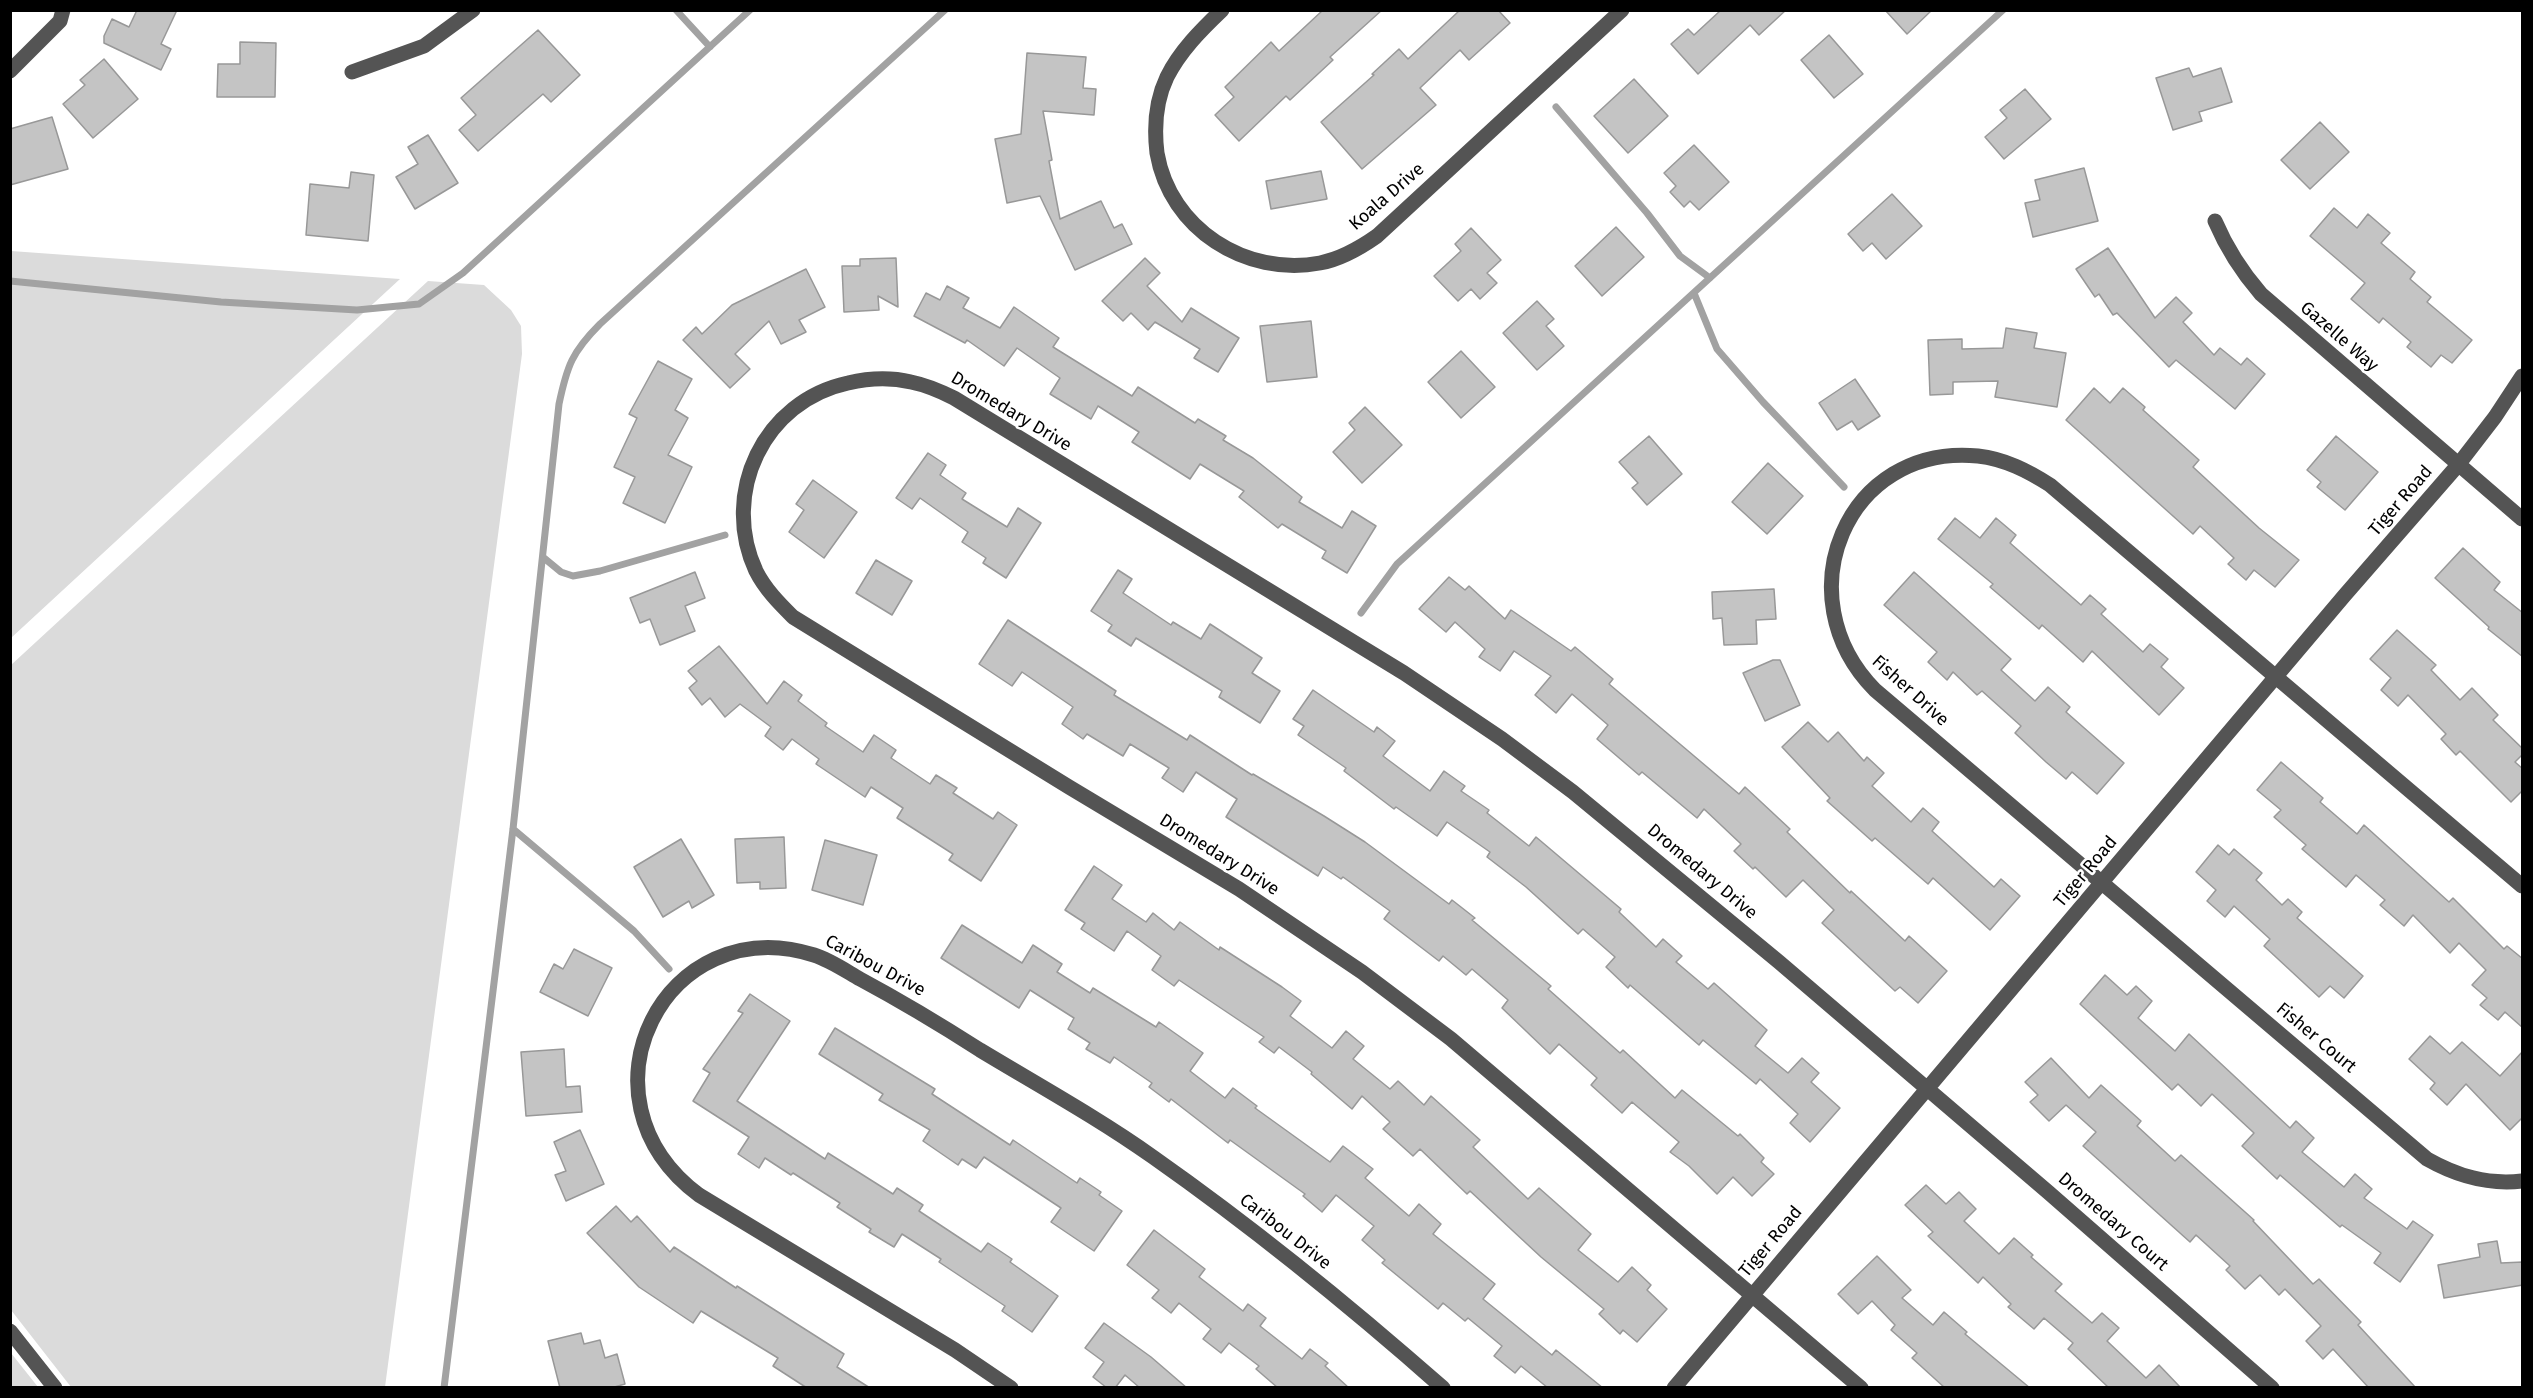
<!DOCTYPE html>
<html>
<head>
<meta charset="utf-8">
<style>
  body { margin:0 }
  #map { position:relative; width:2533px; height:1398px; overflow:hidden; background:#fff; font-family:"Fira Sans",sans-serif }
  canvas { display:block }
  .frame { position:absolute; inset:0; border:12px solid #000; pointer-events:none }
</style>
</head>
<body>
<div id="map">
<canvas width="2533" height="1398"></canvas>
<div class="frame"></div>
</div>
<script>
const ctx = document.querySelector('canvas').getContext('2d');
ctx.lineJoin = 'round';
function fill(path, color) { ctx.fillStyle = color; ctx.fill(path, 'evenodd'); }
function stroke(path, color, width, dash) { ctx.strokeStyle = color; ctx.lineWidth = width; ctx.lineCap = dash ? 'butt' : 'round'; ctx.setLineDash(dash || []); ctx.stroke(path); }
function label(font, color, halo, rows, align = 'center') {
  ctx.font = font + ' "Fira Sans",sans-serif'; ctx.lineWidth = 5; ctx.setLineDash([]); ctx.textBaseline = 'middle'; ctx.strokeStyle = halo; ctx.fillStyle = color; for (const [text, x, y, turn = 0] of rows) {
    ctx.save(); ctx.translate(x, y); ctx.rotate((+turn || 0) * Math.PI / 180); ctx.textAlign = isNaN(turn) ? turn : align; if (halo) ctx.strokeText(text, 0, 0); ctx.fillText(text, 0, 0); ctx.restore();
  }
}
fill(new Path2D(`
  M11 251 400 279 11 638Z
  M428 281 484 285 511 310 521 326 522 354 385 1387H71L11 1310V665Z
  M10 1353H11L38 1387H11Z`), '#dbdbdb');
stroke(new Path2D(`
  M676 10 710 47
  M1556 107 1647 213 1680 256 1710 278
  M10 281 221 302 357 310 419 304 463 273 750 10
  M1694 293 1717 349 1763 402 1844 487
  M544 558 561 572 573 576 600 571 725 535
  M1361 613 1397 564 2003 10
  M513 829 634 931 669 969
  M444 1388 513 829 559 404C567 366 572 352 600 324L945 10`), '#a2a2a2', 7);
const building = new Path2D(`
  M137 10H177L161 44 171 49 161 70 104 43V36L112 19 129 27Z
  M1323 10H1382L1330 57 1333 60 1290 100 1286 96 1239 141 1215 115 1234 97 1225 87 1271 42 1279 51Z
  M1460 10H1498L1510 23 1469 60 1460 50 1420 88 1436 105 1362 169 1321 122 1374 75 1372 74 1399 49 1408 59Z
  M1721 10H1786L1759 35 1750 25 1698 74 1671 44 1688 29 1694 35Z
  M1885 10H1932L1907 34Z
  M538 30 580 75 551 102 543 94 478 151 459 130 476 115 461 98Z
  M1829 35 1863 74 1834 98 1801 60Z
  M240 42 276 43 275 97H217L218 64H240Z
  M1027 53 1086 57 1083 88 1096 89 1094 115 1043 111 1052 160 1049 161 1060 219 1101 201 1114 228 1122 224 1132 244 1075 270 1040 196 1007 203 995 139 1021 134Z
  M104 59 138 99 93 138 63 104 85 85 80 80Z
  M2189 68 2193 77 2221 68 2232 102 2199 112 2202 121 2173 130 2156 78Z
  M1634 79 1668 116 1628 153 1594 116Z
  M2025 89 2051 119 2004 159 1985 137 2007 118 2000 110Z
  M52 117 68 169 10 185V129Z
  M2320 122 2349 152 2310 189 2281 160Z
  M428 135 458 183 415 209 396 177 418 164 408 147Z
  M1694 145 1729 182 1699 210 1690 201 1684 207 1670 192 1676 186 1664 173Z
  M2084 168 2098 221 2033 237 2025 203 2040 200 2035 180Z
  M1321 171 1327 199 1271 209 1266 181Z
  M351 172 374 175 368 241 306 235 310 184 349 188Z
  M1892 194 1922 226 1886 259 1872 243 1863 251 1848 234Z
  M2334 208 2357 228 2368 214 2390 233 2381 243 2415 272 2410 279 2431 297 2427 302 2472 340 2452 363 2441 355 2431 367 2407 347 2411 342 2383 318 2379 323 2351 299 2365 283 2310 236Z
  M1616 227 1644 257 1602 296 1575 266Z
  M1471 228 1501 260 1487 273 1497 283 1480 299 1471 289 1458 301 1434 276 1461 251 1455 244Z
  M2108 248 2155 318 2176 297 2192 313 2183 322 2214 355 2220 348 2241 365 2247 358 2265 374 2235 409 2176 360 2169 367 2117 313 2113 315 2099 294 2095 297 2076 269Z
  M896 258 898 307 878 296 879 310 844 312 842 266H860V259Z
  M1145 258 1160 273 1147 286 1182 322 1191 308 1239 338 1218 372 1194 358 1200 349 1155 322 1148 330 1131 313 1123 321 1102 301Z
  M806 269 825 307 799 320 806 332 781 344 769 321 735 354 750 369 730 388 683 340 696 327 702 334 732 305Z
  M947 286 969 298 963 308 1000 328 1014 307 1059 338 1053 347 1132 396 1138 387 1195 423 1198 419 1226 436 1223 440 1253 458 1302 497 1299 502 1342 528 1352 511 1376 526 1347 573 1322 558 1326 551 1282 524 1278 528 1239 497 1244 491 1200 464 1190 479 1132 442 1139 432 1098 406 1091 419 1050 394 1060 378 1017 348 1004 366 967 340 965 343 914 316 926 293 940 300Z
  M1537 301 1554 319 1546 326 1564 346 1537 370 1503 333Z
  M1311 321 1317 377 1267 382 1260 326Z
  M2006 328 2037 333 2034 348 2066 353 2057 407 1995 397 1998 381 1953 382V394L1930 395 1928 340 1962 339V349L2003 348Z
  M1461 351 1495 387 1461 418 1428 382Z
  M658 361 692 379 675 410 688 418 668 455 692 467 665 523 623 503 635 477 614 467 637 418 629 414Z
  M1855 379 1880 416 1858 430 1852 421 1837 430 1819 403Z
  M2094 388 2110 403 2123 388 2145 407 2143 410 2199 460 2193 467 2259 528 2299 560 2275 587 2254 570 2246 580 2228 564 2234 558 2200 526 2193 534 2066 420Z
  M1365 407 1402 445 1362 483 1333 452 1355 430 1349 423Z
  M1649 436 1682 474 1647 505 1632 488 1638 483 1619 462Z
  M2336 436 2378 472 2345 510 2317 487 2321 482 2307 470Z
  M928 453 946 465 940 475 966 493 962 499 1007 527 1018 508 1041 523 1006 578 983 563 986 558 962 542 968 532 920 498 912 509 896 498Z
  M1768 463 1803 496 1767 534 1732 502Z
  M813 480 857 512 824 558 789 532 804 510 796 504Z
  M1955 518 1980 538 1996 518 2016 535 2010 543 2081 605 2090 595 2106 609 2101 614 2143 652 2150 644 2168 659 2161 667 2184 688 2159 715 2092 651 2083 662 2042 625 2039 629 1990 587 1993 584 1938 539Z
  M2463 548 2500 582 2494 590 2523 613V657L2488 629 2489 627 2435 578Z
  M876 560 912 581 892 615 856 593Z
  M1118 570 1132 579 1123 593 1171 625 1173 622 1201 639 1210 624 1262 658 1252 673 1280 691 1260 723 1219 697 1222 691 1136 638 1131 646 1108 631 1112 625 1091 611Z
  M695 572 705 598 685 606 695 631 660 645 650 619 640 623 630 598Z
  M1914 572 2011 659 2001 670 2035 701 2048 687 2070 707 2066 712 2124 763 2097 794 2072 772 2066 779 2046 762 2015 733 2021 726 1982 691 1977 695 1953 672 1947 680 1928 662 1937 652 1884 605Z
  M1449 577 1465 590 1469 586 1505 619 1511 610 1571 651 1575 647 1613 679 1609 684 1739 794 1745 787 1790 829 1787 832 1850 893 1851 891 1905 941 1909 936 1947 971 1918 1003 1900 987 1895 991 1822 923 1834 910 1803 880 1786 897 1755 867 1753 869 1734 851 1741 844 1704 809 1697 818 1642 772 1639 775 1597 739 1608 725 1572 694 1556 713 1535 695 1551 676 1514 651 1500 671 1479 657 1485 649 1455 622 1446 632 1419 609Z
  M1774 589 1776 619 1756 620 1757 644 1724 645 1722 618 1713 619 1712 592Z
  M1008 620 1116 691 1114 695 1187 740 1190 735 1252 775 1253 774 1324 816 1365 842 1449 904 1452 900 1475 918 1472 920 1551 986 1548 989 1620 1053 1623 1050 1675 1098 1682 1090 1738 1136 1740 1134 1764 1158 1761 1162 1774 1174 1752 1196 1733 1177 1717 1194 1689 1166 1670 1152 1679 1142 1632 1102 1622 1113 1591 1085 1597 1078 1559 1044 1550 1054 1502 1008 1508 1000 1472 969 1466 975 1443 956 1439 961 1384 919 1390 911 1343 877 1341 879 1323 867 1318 876 1226 817 1237 799 1196 772 1183 792 1162 778 1169 768 1130 744 1123 756 1087 734 1083 739 1062 724 1073 707 1022 672 1012 686 979 664Z
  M2397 630 2436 665 2431 670 2460 700 2472 688 2498 715 2493 720 2523 749V754L2515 762 2523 769V790L2511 802 2460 751 2456 755 2441 739 2446 734 2408 695 2398 706 2381 690 2391 678 2370 659Z
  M719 646 767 704 784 681 802 695 798 701 827 723 825 726 863 752 874 735 896 750 891 758 930 784 936 775 957 788 953 793 993 819 998 812 1017 825 981 881 949 860 953 854 897 818 903 808 871 787 865 797 816 764 819 759 792 739 783 750 765 736 771 727 740 704 725 717 710 698 702 705 689 688 697 681 688 671Z
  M1773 660H1780L1800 705 1765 721 1743 673Z
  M1313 690 1374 732 1377 727 1395 741 1383 756 1430 791 1444 771 1465 786 1461 791 1489 810 1487 813 1529 846 1536 837 1621 909 1619 912 1656 947 1663 939 1682 956 1676 962 1708 989 1714 983 1767 1030 1755 1046 1788 1073 1802 1058 1819 1073 1811 1082 1840 1108 1810 1142 1790 1123 1798 1114 1760 1079 1756 1084 1703 1040 1699 1045 1630 985 1628 988 1606 967 1615 957 1583 929 1578 934 1526 887 1487 857 1490 852 1447 822 1437 836 1396 807 1394 809 1344 771 1346 768 1298 735 1304 726 1293 719Z
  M1808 722 1828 742 1838 732 1864 761 1867 757 1884 773 1872 786 1911 822 1923 808 1939 822 1932 831 1994 887 2001 879 2020 896 1990 930 1933 878 1928 884 1875 838 1872 841 1827 801 1830 798 1782 747Z
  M2281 762 2323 798 2320 802 2357 834 2364 825 2449 902 2453 898 2504 949 2507 946 2523 959V1028L2505 1012 2498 1020 2480 1005 2487 998 2472 985 2486 970 2459 943 2450 953 2413 915 2404 926 2380 905 2385 900 2356 875 2346 887 2302 849 2306 845 2274 817 2281 810 2257 790Z
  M784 837 786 888 760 889V882L737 883 735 839Z
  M681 839 714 895 692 908 689 901 663 917 634 867Z
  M825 840 877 855 863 905 812 890Z
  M2218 845 2229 855 2234 849 2262 873 2256 880 2282 905 2288 899 2302 912 2297 918 2363 976 2344 998 2330 986 2319 997 2264 946 2270 939 2234 906 2225 917 2207 901 2216 890 2196 872Z
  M1094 866 1122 885 1112 899 1146 922 1153 913 1174 930 1180 922 1219 950 1220 947 1282 987 1301 1001 1290 1016 1332 1048 1346 1031 1364 1046 1353 1059 1390 1089 1398 1081 1424 1105 1431 1096 1480 1140 1473 1147 1528 1199 1539 1188 1591 1234 1578 1250 1618 1282 1632 1267 1651 1285 1647 1290 1667 1309 1637 1342 1623 1330 1620 1334 1599 1314 1604 1309 1541 1257 1470 1191 1467 1194 1420 1149 1413 1156 1383 1129 1390 1122 1362 1096 1352 1109 1311 1074 1312 1072 1279 1047 1274 1053 1259 1042 1264 1037 1179 980 1174 986 1152 970 1161 956 1127 931 1114 951 1081 929 1085 923 1065 910Z
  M962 925 1022 963 1033 945 1062 964 1057 972 1090 993 1093 988 1156 1027 1159 1022 1203 1053 1190 1071 1225 1098 1233 1088 1257 1106 1255 1108 1330 1162 1343 1146 1373 1169 1365 1178 1409 1216 1419 1204 1441 1224 1433 1234 1495 1284 1483 1299 1552 1355 1556 1350 1603 1388H1548L1521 1366 1515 1373 1494 1356 1502 1346 1468 1318 1465 1321 1443 1303 1438 1309 1382 1263 1385 1260 1362 1240 1374 1226 1336 1195 1322 1212 1303 1196 1305 1194 1230 1140 1228 1143 1171 1099 1169 1102 1149 1087 1152 1083 1114 1057 1110 1063 1086 1049 1090 1043 1068 1029 1074 1018 1030 990 1019 1008 941 958Z
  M574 949 612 968 588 1016 540 992 554 964 563 969Z
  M2105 975 2127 995 2136 986 2152 1001 2138 1018 2175 1051 2189 1034 2290 1128 2296 1121 2314 1138 2302 1152 2344 1187 2355 1174 2372 1189 2364 1198 2407 1229 2413 1221 2433 1235 2400 1282 2374 1263 2381 1253 2342 1225 2340 1227 2280 1175 2277 1179 2242 1146 2254 1133 2212 1094 2201 1106 2178 1084 2172 1090 2080 1004Z
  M750 994 790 1021 737 1101 825 1159 828 1153 893 1194 897 1188 923 1205 919 1211 981 1252 988 1243 1012 1259 1010 1262 1058 1296 1032 1332 1002 1311 1005 1306 939 1262 941 1259 902 1234 894 1247 869 1232 871 1229 837 1207 840 1203 793 1173 791 1175 765 1158 759 1168 738 1154 749 1137 693 1101 710 1073 703 1069 743 1013 738 1011Z
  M835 1028 935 1089 932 1094 1010 1145 1013 1140 1077 1183 1080 1178 1101 1192 1099 1195 1122 1211 1094 1251 1051 1222 1061 1208 984 1157 976 1168 962 1159 958 1165 923 1141 930 1130 879 1100 883 1094 819 1054Z
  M2430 1036 2450 1054 2462 1042 2500 1076 2523 1051V1117L2510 1130 2466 1084 2447 1105 2430 1089 2435 1083 2409 1059Z
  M564 1049 566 1087 580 1086 582 1112 526 1116 521 1052Z
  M2051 1058 2089 1098 2101 1085 2141 1121 2137 1126 2175 1161 2181 1155 2254 1220 2253 1221 2313 1284 2319 1279 2361 1322 2358 1325 2416 1388H2369L2333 1349 2323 1359 2306 1341 2321 1326 2285 1289 2279 1295 2260 1275 2245 1289 2226 1270 2230 1266 2196 1235 2190 1242 2083 1146 2096 1132 2066 1105 2049 1121 2030 1102 2038 1095 2025 1082Z
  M580 1130 604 1184 566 1201 555 1175 566 1171 554 1142Z
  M1926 1185 1946 1204 1959 1192 1976 1209 1964 1221 1999 1254 2014 1238 2033 1255 2031 1257 2062 1284 2055 1291 2092 1323 2102 1313 2119 1328 2107 1341 2146 1378 2159 1365 2181 1388H2109L2068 1349 2073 1343 2044 1318 2034 1329 2008 1307 2011 1304 1983 1277 1978 1283 1928 1236 1933 1232 1905 1205Z
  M616 1206 631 1222 637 1216 670 1252 674 1247 736 1288 737 1286 844 1354 837 1367 870 1388H807L773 1366 778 1358 701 1311 693 1323 639 1287 587 1233Z
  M1154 1230 1205 1269 1199 1277 1243 1311 1248 1304 1266 1318 1260 1326 1302 1359 1310 1349 1328 1363 1325 1366 1349 1388H1278L1256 1369 1259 1366 1229 1343 1221 1353 1203 1339 1211 1329 1179 1303 1171 1313 1152 1298 1159 1290 1127 1265Z
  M2497 1241 2501 1263 2523 1262V1285L2444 1298 2438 1265 2480 1257 2478 1244Z
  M1877 1256 1911 1290 1902 1298 1933 1325 1944 1312 1967 1332 1965 1334 2030 1388H1945L1912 1358 1917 1353 1891 1330 1895 1325 1872 1301 1858 1314 1838 1294Z
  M1104 1323 1151 1357 1187 1388H1140L1125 1375 1115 1388H1107L1093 1377 1104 1362 1085 1348Z
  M581 1333 584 1344 600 1340 605 1358 617 1354 625 1384 611 1388H560L548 1341Z`);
fill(building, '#c4c4c4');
stroke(building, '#989898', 1.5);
stroke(new Path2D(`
  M1222 10C1201 30 1180 51 1167 77 1156 100 1154 128 1157 153 1170 229 1246 277 1320 263 1341 259 1360 248 1377 236L1622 10
  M10 71 60 21 63 10
  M352 72 424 46 473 10
  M2215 221C2227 249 2241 271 2261 294L2522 519
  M2522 886 2050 485C2028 471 2005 459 1978 456 1846 443 1783 597 1875 690L2427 1159C2457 1176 2487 1185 2522 1181
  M10 1331 55 1388
  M1011 1388 955 1350 699 1195C568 1097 666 908 814 955 830 960 846 971 860 979 901 1001 941 1025 980 1050 1038 1085 1098 1118 1153 1157 1254 1228 1350 1306 1443 1388
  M1674 1388 2344 596 2458 465 2495 417 2522 376
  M1861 1388 1451 1039 1362 972 1239 889 1069 787 793 617C779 603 765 589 756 571 720 493 764 401 848 383 869 378 890 377 911 382 926 385 940 391 954 398L1404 673 1502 739 1573 792 1779 962 2048 1192 2272 1388`), '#545454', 15);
label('18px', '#000', '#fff', [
  ["Koala Drive",1387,197,-41],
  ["Gazelle Way",2339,337,41],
  ["Dromedary Drive",1011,412,31],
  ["Tiger Road",2401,501,-49],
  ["Fisher Drive",1910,691,42],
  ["Dromedary Drive",1219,855,32],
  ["Dromedary Drive",1702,872,40],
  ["Tiger Road",2086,872,-50],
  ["Caribou Drive",875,966,28],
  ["Fisher Court",2316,1038,40],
  ["Dromedary Court",2113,1222,41],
  ["Caribou Drive",1285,1232,38],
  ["Tiger Road",1771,1242,-50]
]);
</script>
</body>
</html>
